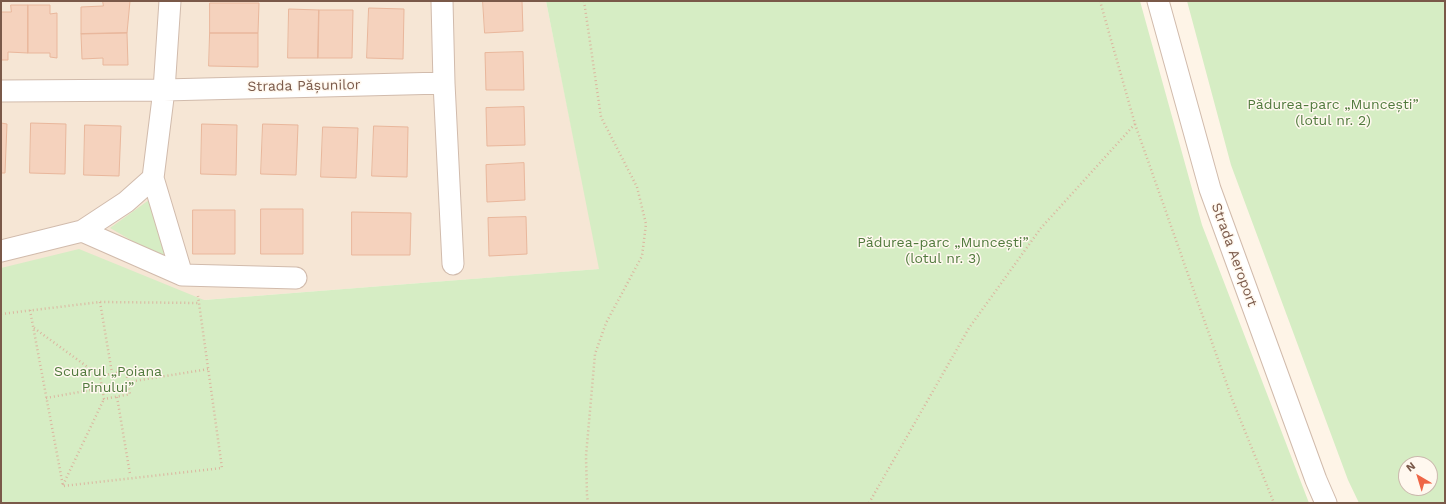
<!DOCTYPE html>
<html>
<head>
<meta charset="utf-8">
<style>
  body { margin:0 }
  #map { position:relative; width:1446px; height:504px; overflow:hidden; background:#fef4e7; font-family:"Work Sans",sans-serif }
  canvas { display:block }
  .frame { position:absolute; inset:0; border:2px solid #7a5949; pointer-events:none }
  .north { position:absolute; left:1398px; top:456px; width:40px; height:40px; box-sizing:border-box; background:#fff8ef; border:1px solid #cab8ad; border-radius:50%; rotate:322deg; font-size:11px; font-weight:700; line-height:16px; text-align:center; color:#7a5949 }
  .north::after { content:''; display:block; margin:auto; width:14px; height:18px; background:#ee6646; clip-path:polygon(50% 0,100% 100%,50% 72%,0 100%) }
</style>
</head>
<body>
<div id="map">
<canvas width="1446" height="504"></canvas>
<div class="frame"></div>
<div class="north">N</div>
</div>
<script>
const ctx = document.querySelector('canvas').getContext('2d');
ctx.lineJoin = 'round';
function fill(path, color) { ctx.fillStyle = color; ctx.fill(path, 'evenodd'); }
function stroke(path, color, width, dash) { ctx.strokeStyle = color; ctx.lineWidth = width; ctx.lineCap = dash ? 'butt' : 'round'; ctx.setLineDash(dash || []); ctx.stroke(path); }
function label(font, color, halo, rows, align = 'center') {
  ctx.font = font + ' "Work Sans",sans-serif'; ctx.lineWidth = 3; ctx.setLineDash([]); ctx.textBaseline = 'middle'; ctx.strokeStyle = halo; ctx.fillStyle = color; for (const [text, x, y, turn = 0] of rows) {
    ctx.save(); ctx.translate(x, y); ctx.rotate((+turn || 0) * Math.PI / 180); ctx.textAlign = isNaN(turn) ? turn : align; if (halo) ctx.strokeText(text, 0, 0); ctx.fillText(text, 0, 0); ctx.restore();
  }
}
fill(new Path2D(`
  M1 1H546L600 269 204 300 1 500Z`), '#f6e6d5');
fill(new Path2D(`
  M546 1H1140L1202 225 1309 503H1V268L79 249 204 300 599 269Z
  M1187 1H1445V503H1359L1348 480 1231 165ZM1406 464H1430V488H1406Z
  M149 200 169 262 110 228Z`), '#d6edc4');
const building = new Path2D(`
  M103 1H130L127 33 81 34V7L103 6Z
  M483 1H522L523 31 485 33Z
  M210 3H259L258 33H210Z
  M11 5H28V53L8 52V60H1V12H11Z
  M28 5H50V14L57 13V58L50 57V53H28Z
  M369 8 404 9 403 59 367 58Z
  M289 9 319 10 318 58H288Z
  M319 10H353L352 58H318Z
  M127 33 128 65H103V58L82 59 81 34Z
  M210 33H258V67L209 66Z
  M523 52 524 90H486L485 53Z
  M524 107 525 145 487 146 486 108Z
  M1 123 7 124 5 173H1Z
  M31 123 66 124 65 174 30 173Z
  M202 124 237 125 236 175 201 174Z
  M263 124 298 125 296 175 261 174Z
  M85 125 121 126 119 176 84 175Z
  M374 126 408 127 407 177 372 176Z
  M323 127 358 128 356 178 321 177Z
  M524 163 525 200 487 202 486 165Z
  M261 209H303V254H261Z
  M193 210H235V254H193Z
  M352 212 411 213 410 255H352Z
  M526 217 527 254 489 256 488 218Z`);
fill(building, '#f5d2bd');
stroke(building, '#e9b79c', 1);
const minor = new Path2D(`
  M170 1 164 90 153 178 182 275
  M442 1 444 83 453 264
  M1158 1 1210 189 1316 480 1326 503
  M1 91 164 90 444 83
  M82 231 182 275 296 278
  M1 251 82 231 126 202 153 178`);
stroke(minor, '#d1bbac', 23);
stroke(new Path2D(`
  M584 1 601 117 637 187 646 224 642 256 606 323 595 354 586 456 587 495 588 503
  M1135 124 1232 399 1274 503
  M100 302 112 373
  M30 310 63 486 222 468 198 296
  M1 314 100 302 199 303
  M34 328 100 376 104 399 130 394 126 371 100 376
  M128 382 209 369
  M117 397 130 474
  M46 398 102 388
  M63 485 104 399
  M869 503 969 328 1041 228 1135 124 1100 1`), '#dbb59f', 2.5, [1, 3]);
stroke(minor, '#fff', 21);
label('14px', '#7a5949', '#fff8ef', [
  ["Strada Pășunilor",304,86,-1],
  ["Strada Aeroport",1234,255,70]
]);
label('14px', '#517a3d', '#fff8ef', [
  ["Pădurea-parc „Muncești”",1333,105],
  ["(lotul nr. 2)",1333,121],
  ["Pădurea-parc „Muncești”",943,243],
  ["(lotul nr. 3)",943,259],
  ["Scuarul „Poiana",108,372],
  ["Pinului”",108,388]
]);
</script>
</body>
</html>
